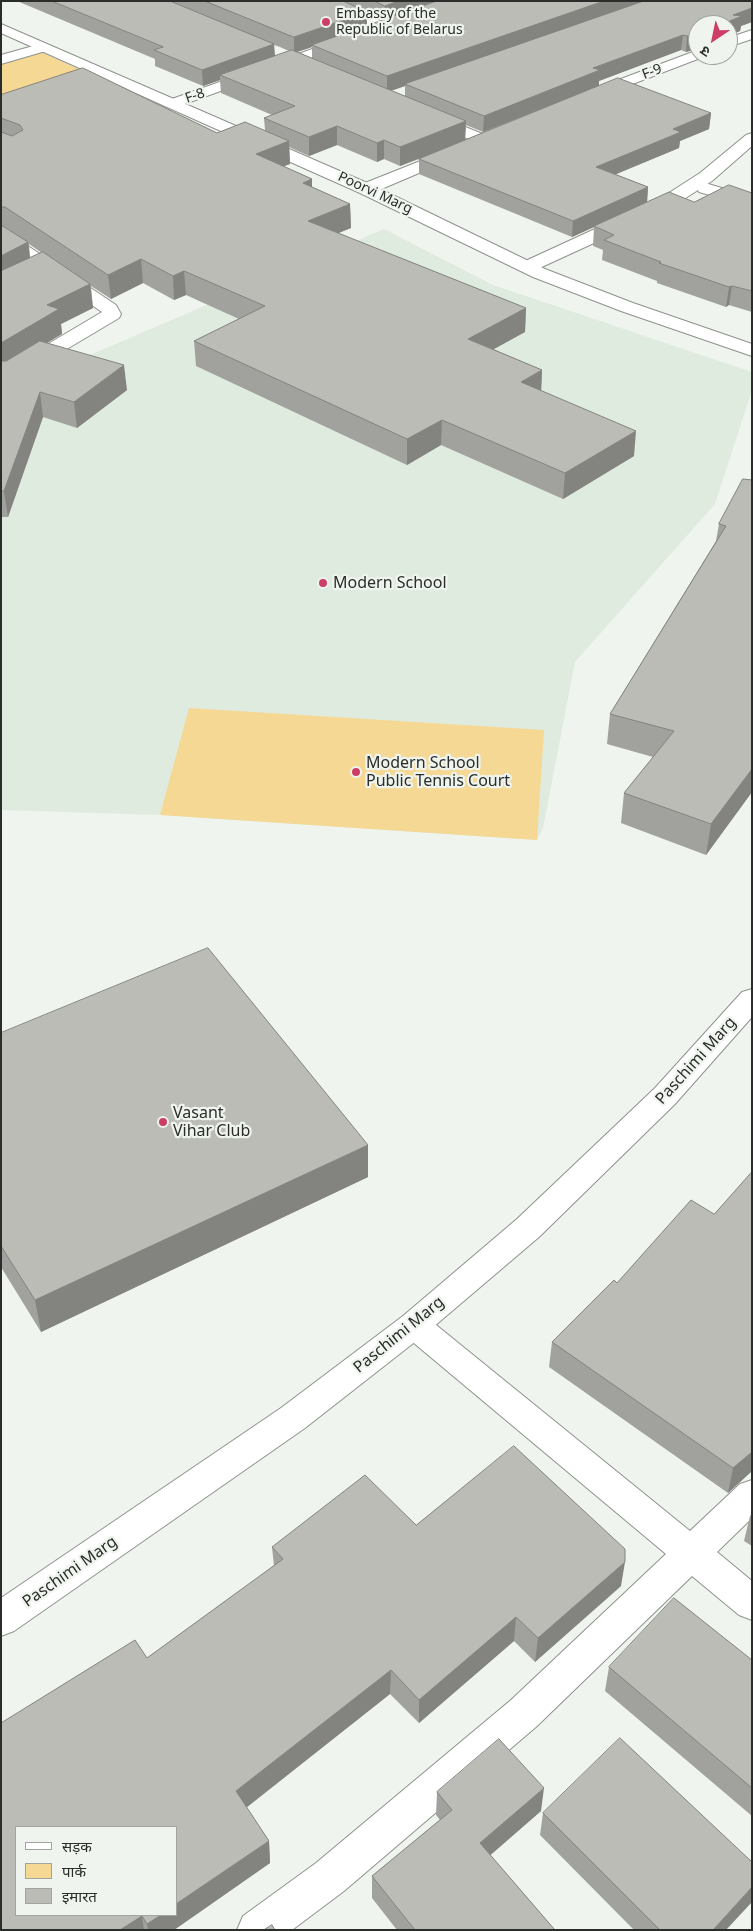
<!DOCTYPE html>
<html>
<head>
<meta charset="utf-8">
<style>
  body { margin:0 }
  #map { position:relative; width:753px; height:1931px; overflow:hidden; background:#eff4ee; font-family:"Noto Sans","Noto Sans Devanagari",sans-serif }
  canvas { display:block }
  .frame { position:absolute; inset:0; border:2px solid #2b2d2a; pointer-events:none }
  .legend { position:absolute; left:15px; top:1826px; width:162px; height:90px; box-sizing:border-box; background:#eff4ee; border:1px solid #a1a4a0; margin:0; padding:6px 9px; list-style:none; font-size:15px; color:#2b2d2a }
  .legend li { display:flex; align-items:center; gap:10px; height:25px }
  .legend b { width:25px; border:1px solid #a1a4a0 }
  .north { position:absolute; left:688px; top:15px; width:50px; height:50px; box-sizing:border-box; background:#eff4ee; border:1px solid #a1a4a0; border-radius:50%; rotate:214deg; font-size:14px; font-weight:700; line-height:20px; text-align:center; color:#2b2d2a }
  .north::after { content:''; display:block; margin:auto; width:18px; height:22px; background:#cd3e66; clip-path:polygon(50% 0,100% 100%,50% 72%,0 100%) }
</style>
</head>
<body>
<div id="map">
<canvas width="753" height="1931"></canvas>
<div class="frame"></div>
<ul class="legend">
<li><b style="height:6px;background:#fff"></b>सड़क</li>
<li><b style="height:14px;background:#f4d894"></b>पार्क</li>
<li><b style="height:14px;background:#bbbcb6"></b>इमारत</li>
</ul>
<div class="north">उ</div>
</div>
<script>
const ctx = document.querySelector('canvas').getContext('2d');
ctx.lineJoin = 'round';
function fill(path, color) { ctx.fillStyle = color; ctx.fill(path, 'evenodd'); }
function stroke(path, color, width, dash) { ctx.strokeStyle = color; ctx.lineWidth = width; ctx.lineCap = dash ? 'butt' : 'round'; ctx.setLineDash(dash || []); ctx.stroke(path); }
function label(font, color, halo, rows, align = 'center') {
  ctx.font = font + ' "Noto Sans",sans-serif'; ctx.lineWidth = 4.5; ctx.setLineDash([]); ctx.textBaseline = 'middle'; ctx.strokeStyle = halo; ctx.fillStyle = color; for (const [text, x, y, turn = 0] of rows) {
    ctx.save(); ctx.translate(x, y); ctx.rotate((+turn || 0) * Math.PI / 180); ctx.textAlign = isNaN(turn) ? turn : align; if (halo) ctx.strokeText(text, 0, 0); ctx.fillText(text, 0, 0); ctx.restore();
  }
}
fill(new Path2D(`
  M384 229 493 285 752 372V390L715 504 575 662 543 828 537 840 160 815 1 810V393Z`), '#e0ebdf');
fill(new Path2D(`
  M39 51 92 75 1 105V62Z
  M189 708 544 730 537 840 160 815Z`), '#f4d894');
const minor = new Path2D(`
  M314 1H334L390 25 392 28 385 32 380 31Z
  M752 30V39L728 47V38Z
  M346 37 351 38 353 41 351 44 179 106 174 108 166 103 169 100Z
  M44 43 51 47 49 50 1 64V55Z
  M698 50V55H705L703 57 596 98H586L583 95 586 92Z
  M431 113 490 137 492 140 490 143H478L425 121 423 118Z
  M453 148 459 150 461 153 459 156 372 193H360L358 189 360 185Z
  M705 183 752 197V207L699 192 697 188 699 184Z
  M1 231 7 232 116 305 121 314 119 318 8 384 1 386V372L102 312 1 244Z
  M414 1312 425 1316 690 1531 740 1484 752 1480V1518L717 1552 752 1581V1620L739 1615 692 1576 537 1726 344 1891 292 1930H237L243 1916 316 1863 511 1700 666 1554 403 1334 398 1325 403 1316Z`);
const tertiary = new Path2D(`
  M752 133V146L712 181 670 208 533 271H521L518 267 521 263 658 200 700 173 746 135Z`);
const secondary = new Path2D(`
  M1 24 372 185 545 269 633 303 752 344V356L621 311 533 277 360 193 1 33Z
  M752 989V1017L675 1104 539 1237 425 1334 305 1428 14 1631 1 1636V1598L281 1408 403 1316 517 1219 655 1088 742 992Z`);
stroke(minor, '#8e928d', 2);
stroke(tertiary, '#8e928d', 2);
stroke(secondary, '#8e928d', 2);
fill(minor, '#fff');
fill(tertiary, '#fff');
fill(secondary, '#fff');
fill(new Path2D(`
  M17 1H752V22L741 26 740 31 686 52 681 50 599 81V86L711 113 709 129 680 141 679 148 615 174 648 187 647 202H694L752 193V312L729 305 726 307 657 283V281L602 260 603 250 593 246 594 227 572 237 419 174V159L400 166 384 159 377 162 337 145 309 156 289 147 290 164 283 166 312 179V187L350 204 351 228 338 233 526 308 525 332 493 349 542 370 541 390 634 456 563 499 441 445 407 465 196 366 194 341 239 319 186 295 174 300 143 283 111 299 91 286 93 308 61 324 62 334 47 343 127 390 77 428 43 417 8 517H1V95L217 133 265 130 264 118 272 115 221 93 220 80 203 86 155 66V59ZM367 13 383 20 367 26ZM274 45 280 47 289 51 275 56ZM312 47V58L297 52ZM405 86V96L391 91ZM576 95 465 140 466 125 483 132ZM29 244 42 253 30 258Z
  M743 479 752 792 706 855 621 823 624 793 653 757 607 744 610 714 716 541 719 524Z
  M1 1033 368 1177 41 1332 1 1267Z
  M714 1214 752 1471 728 1493 549 1367 552 1342 617 1283Z
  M752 1514V1546L744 1541 750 1516Z
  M416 1525 621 1586 535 1662 514 1641 419 1723 390 1694 246 1808 269 1841 270 1863 174 1930H1L147 1658 274 1566 272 1547Z
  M752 1660V1816L605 1691 609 1667Z
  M437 1792 541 1811 490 1855 555 1930H397L372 1898V1876L440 1820 436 1815Z
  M543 1813 726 1930H634L540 1835Z`), '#a1a29d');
fill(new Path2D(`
  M398 1H441L385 21V6Z
  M604 1H647L405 84V86L387 92V76Z
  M752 8V22L741 26 740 31 728 36V25H720L733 15Z
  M367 12V28L312 45V47L294 53V37Z
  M698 34V49L686 52 687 36Z
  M683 35 681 50 599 81V86L483 132 484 116 593 68Z
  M274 44 275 60 220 75V80L203 86 202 70Z
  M711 113 709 129 680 141 679 148 595 183 596 167 673 129Z
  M466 121 465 140 400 166V147Z
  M337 126V145L309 156V137Z
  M384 140V159L377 162V143Z
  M289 141 290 164 257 177 256 154Z
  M312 179V202L303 183Z
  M648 187 647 203 594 226V227L572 237 573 221Z
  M350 204 351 228 309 245 308 221Z
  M28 242 31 266 1 282V256Z
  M141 259 143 283 111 299 108 275Z
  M184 271 186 295 174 300 173 276Z
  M90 284 93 308 61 324 62 334 1 370V343L47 305Z
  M732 286 729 305 726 307 729 287Z
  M526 308 525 332 467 364 468 339Z
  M124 365 127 390 77 428 74 402Z
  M542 370 541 395 521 382Z
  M40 392 43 417 8 517 4 491Z
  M442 420 441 445 407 465V439Z
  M636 431 634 456 563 499 565 473Z
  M752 769V792L706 855 711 824Z
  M368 1145V1177L41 1332 35 1300Z
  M752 1452V1471L728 1493 733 1468Z
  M625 1562 621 1586 535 1662 538 1638Z
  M516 1617 514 1641 419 1723V1700Z
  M391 1670 390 1694 238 1814 236 1791Z
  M544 1788 541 1811 478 1866 480 1843Z
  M269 1841 270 1863 174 1930H148L147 1924 161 1915H176V1904Z
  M752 1887V1902L726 1930H713Z
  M142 1916 144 1930H120Z`), '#83847f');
const building = new Path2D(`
  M52 1H170L274 44 202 70 154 50 163 47Z
  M205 1H343L367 12 294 37Z
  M375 1H398L385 6Z
  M437 1H604L387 76 312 45Z
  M644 1H752V8L733 15 742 16 720 25H698V34L687 36 683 35 593 68 600 70 484 116 405 84Z
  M292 50 466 121 400 147 384 140 377 143 337 126 309 137 264 118 295 106 220 75Z
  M83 68 217 133 245 122 289 141 256 154 312 179 303 183 350 204 308 221 526 308 468 339 542 370 521 382 636 431 565 473 442 420 407 439 194 341 265 306 184 271 173 276 141 259 108 275 5 207H1V132L12 136 23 130 20 125 1 118V95Z
  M618 78 711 113 673 129 681 132 596 167 648 187 573 221 419 159Z
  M729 185 752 193V291L732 286 729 287 659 263 661 262 604 240 614 235 594 226 669 192 694 202Z
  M1 225 28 242 1 256Z
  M43 252 90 284 47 305 59 309 1 343V271Z
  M40 341 124 365 74 402 40 392 4 491H1V361H6Z
  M743 479 752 480V769L711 824 624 793 674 731 610 714 726 526 719 524Z
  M208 948 368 1145 35 1300 1 1246V1033Z
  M752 1172V1452L733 1468 552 1342 614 1280 617 1283 691 1200 714 1214Z
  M514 1446 625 1549V1562L538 1638 516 1617 419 1700 391 1670 236 1791 269 1841 176 1904V1827H16V1915H161L147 1924 142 1916 120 1930H1V1723L135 1640 147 1658 283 1559 272 1547 365 1475 416 1525Z
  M674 1598 752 1660V1788L609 1667Z
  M620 1738 752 1862V1887L713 1930H660L543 1813Z
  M499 1739 544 1788 480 1843 555 1930H415L372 1876 452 1810 437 1792Z
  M272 1925 275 1930H264Z`);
fill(building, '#bbbcb6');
stroke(building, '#83847f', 1);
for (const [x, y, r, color] of [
  [326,22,5,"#cd3e66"],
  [323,583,5,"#cd3e66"],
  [356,772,5,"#cd3e66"],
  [163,1122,5,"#cd3e66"]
]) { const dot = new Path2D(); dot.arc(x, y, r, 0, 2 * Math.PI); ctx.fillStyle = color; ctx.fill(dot); stroke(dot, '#eff4ee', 2); }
label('14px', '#2b2d2a', '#eff4ee', [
  ["Embassy of the",336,14],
  ["Republic of Belarus",336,30]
], 'left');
label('14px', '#2b2d2a', '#eff4ee', [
  ["F-9",652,72,-21],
  ["F-8",195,96,-19],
  ["Poorvi Marg",375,193,25]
]);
label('16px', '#2b2d2a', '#eff4ee', [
  ["Modern School",333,583],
  ["Modern School",366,763],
  ["Public Tennis Court",366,781],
  ["Vasant",173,1113],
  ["Vihar Club",173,1131]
], 'left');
label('16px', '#2b2d2a', '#eff4ee', [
  ["Paschimi Marg",696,1061,-48],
  ["Paschimi Marg",399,1335,-39],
  ["Paschimi Marg",70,1572,-35]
]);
</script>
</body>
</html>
